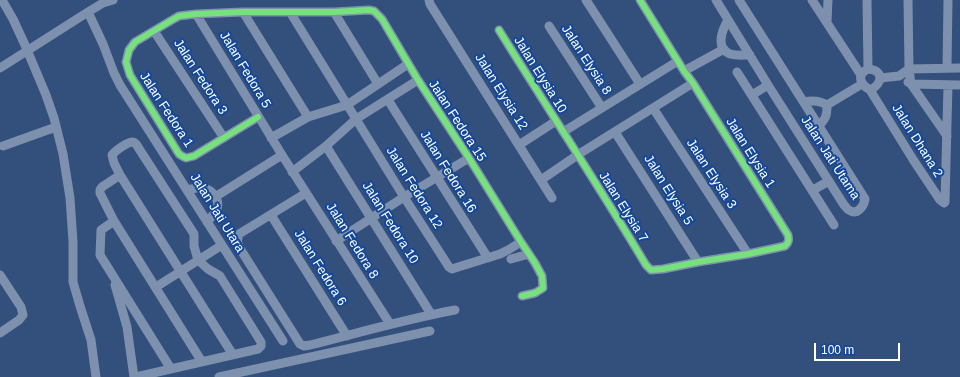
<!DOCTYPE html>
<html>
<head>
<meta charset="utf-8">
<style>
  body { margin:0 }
  #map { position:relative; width:960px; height:377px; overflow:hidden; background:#334f7b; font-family:Arial,sans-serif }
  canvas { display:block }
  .scale { position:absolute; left:814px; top:343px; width:86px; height:18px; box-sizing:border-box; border:2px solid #fff; border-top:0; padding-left:5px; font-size:12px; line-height:14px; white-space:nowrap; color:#fff; -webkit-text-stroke:3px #14489a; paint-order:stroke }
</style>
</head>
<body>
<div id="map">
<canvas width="960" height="377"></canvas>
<div class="scale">100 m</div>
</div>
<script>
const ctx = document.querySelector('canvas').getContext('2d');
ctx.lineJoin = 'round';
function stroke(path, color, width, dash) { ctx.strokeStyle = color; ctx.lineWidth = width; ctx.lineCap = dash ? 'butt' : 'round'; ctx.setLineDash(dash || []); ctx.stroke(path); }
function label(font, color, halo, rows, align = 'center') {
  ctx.font = font + ' Arial,sans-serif'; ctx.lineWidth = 4; ctx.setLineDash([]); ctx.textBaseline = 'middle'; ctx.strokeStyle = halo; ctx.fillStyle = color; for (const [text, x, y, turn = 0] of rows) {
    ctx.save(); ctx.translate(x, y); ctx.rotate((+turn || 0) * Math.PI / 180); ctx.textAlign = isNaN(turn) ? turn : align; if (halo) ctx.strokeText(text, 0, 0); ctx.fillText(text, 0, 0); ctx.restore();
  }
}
stroke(new Path2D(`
  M2 0 13 19 25 45 46 95 54 118 63 154 70 198 73 242V282L80 306 91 340 96 377
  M429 0 430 4 552 198
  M586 0 640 84
  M716 0 768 85 844 205C846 207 847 209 849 210 857 216 864 206 865 199L739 0
  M812 0 861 75
  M867 0 868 69
  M908 0 909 69 911 84 947 136
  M88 12 103 44 114 73 120 85 283 341
  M243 12 308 117
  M290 12 404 197 449 267 452 269 455 268 500 254 508 250 521 242
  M334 12 378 84
  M196 14 282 155 390 324
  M728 20C722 30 715 48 730 54 737 56 744 55 750 55
  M827 22 828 0
  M549 26 602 108
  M499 30C548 109 599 186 646 265L651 270 663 269 698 262 748 254 785 246C789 242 789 240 788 235L693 83 684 71 640 0
  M154 31 224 138
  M0 68 88 12 103 3 113 0
  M947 68 948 0
  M868 69C884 70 883 84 870 90 860 84 856 75 868 69Z
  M684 71 724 49
  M737 72 834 225
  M880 78 899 76 909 69 960 68
  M908 82 911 84 960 85
  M870 90 914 161 940 200 944 203 945 202 948 85
  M752 95 768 85
  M388 100 488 258
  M804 102C812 100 819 100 827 105
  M827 105 862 84
  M653 108 748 254
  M258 117 194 156 186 158 182 156 179 154 130 75 126 62 129 50 135 42 172 20 179 16 196 14 243 12H334L369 10 374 11 382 19 418 80 469 158 521 242 535 263 542 276 543 288 535 293 522 296
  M819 126C826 118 827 116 827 105
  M563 132 678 61
  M615 132 698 262
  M271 138 308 117 347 105 408 64
  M519 145 556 121
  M3 146 56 127
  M326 146 431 314
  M292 172 326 146 356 119 418 80
  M120 175 102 187 100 190V193L114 221 202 362
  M541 180 579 154 693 83
  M187 190C192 189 198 187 203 188 213 190 220 200 217 209 215 214 210 218 207 222
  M813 190 829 181
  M306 193 239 234C237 239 237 243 239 247L300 344 304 346 310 345C358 333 406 319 455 310
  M215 197 282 155
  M271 215 347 336
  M114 221 101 230 100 255 171 369
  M336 241 404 197 469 158
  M511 259 529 254
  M0 275 21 307 23 315 19 320 0 333
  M115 285 127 327 134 377
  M156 287 222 245
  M136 377 258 349 261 346V342L220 276 208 269 198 260 194 246V234L136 144C135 143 134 142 133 142 127 142 115 151 112 155L114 163 120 175 233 355
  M219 377 430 331`), '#7d90ad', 9);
stroke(new Path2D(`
  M499 30C548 109 599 186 646 265L651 270 663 269 698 262 748 254 785 246C789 242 789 240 788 235L693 83 684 71 640 0
  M258 117 194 156 186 158 182 156 179 154 130 75 126 62 129 50 135 42 172 20 179 16 196 14 243 12H334L369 10 374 11 382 19 418 80 469 158 521 242 535 263 542 276 543 288 535 293 522 296`), '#77e17e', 6);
label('13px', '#fff', '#14489a', [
  ["Jalan Elysia 8",586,60,57],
  ["Jalan Fedora 5",245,70,59],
  ["Jalan Elysia 10",540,75,58],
  ["Jalan Fedora 3",200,77,57],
  ["Jalan Elysia 12",501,92,58],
  ["Jalan Fedora 1",166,110,57],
  ["Jalan Fedora 15",457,121,57],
  ["Jalan Dhana 2",917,141,58],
  ["Jalan Elysia 1",750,153,58],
  ["Jalan Jati Utama",830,158,57],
  ["Jalan Fedora 16",448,172,58],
  ["Jalan Elysia 3",711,174,57],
  ["Jalan Fedora 12",414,188,58],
  ["Jalan Elysia 5",668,190,58],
  ["Jalan Elysia 7",623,207,58],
  ["Jalan Jati Utara",217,213,58],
  ["Jalan Fedora 10",390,223,58],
  ["Jalan Fedora 8",352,241,58],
  ["Jalan Fedora 6",320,268,58]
]);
</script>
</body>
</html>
